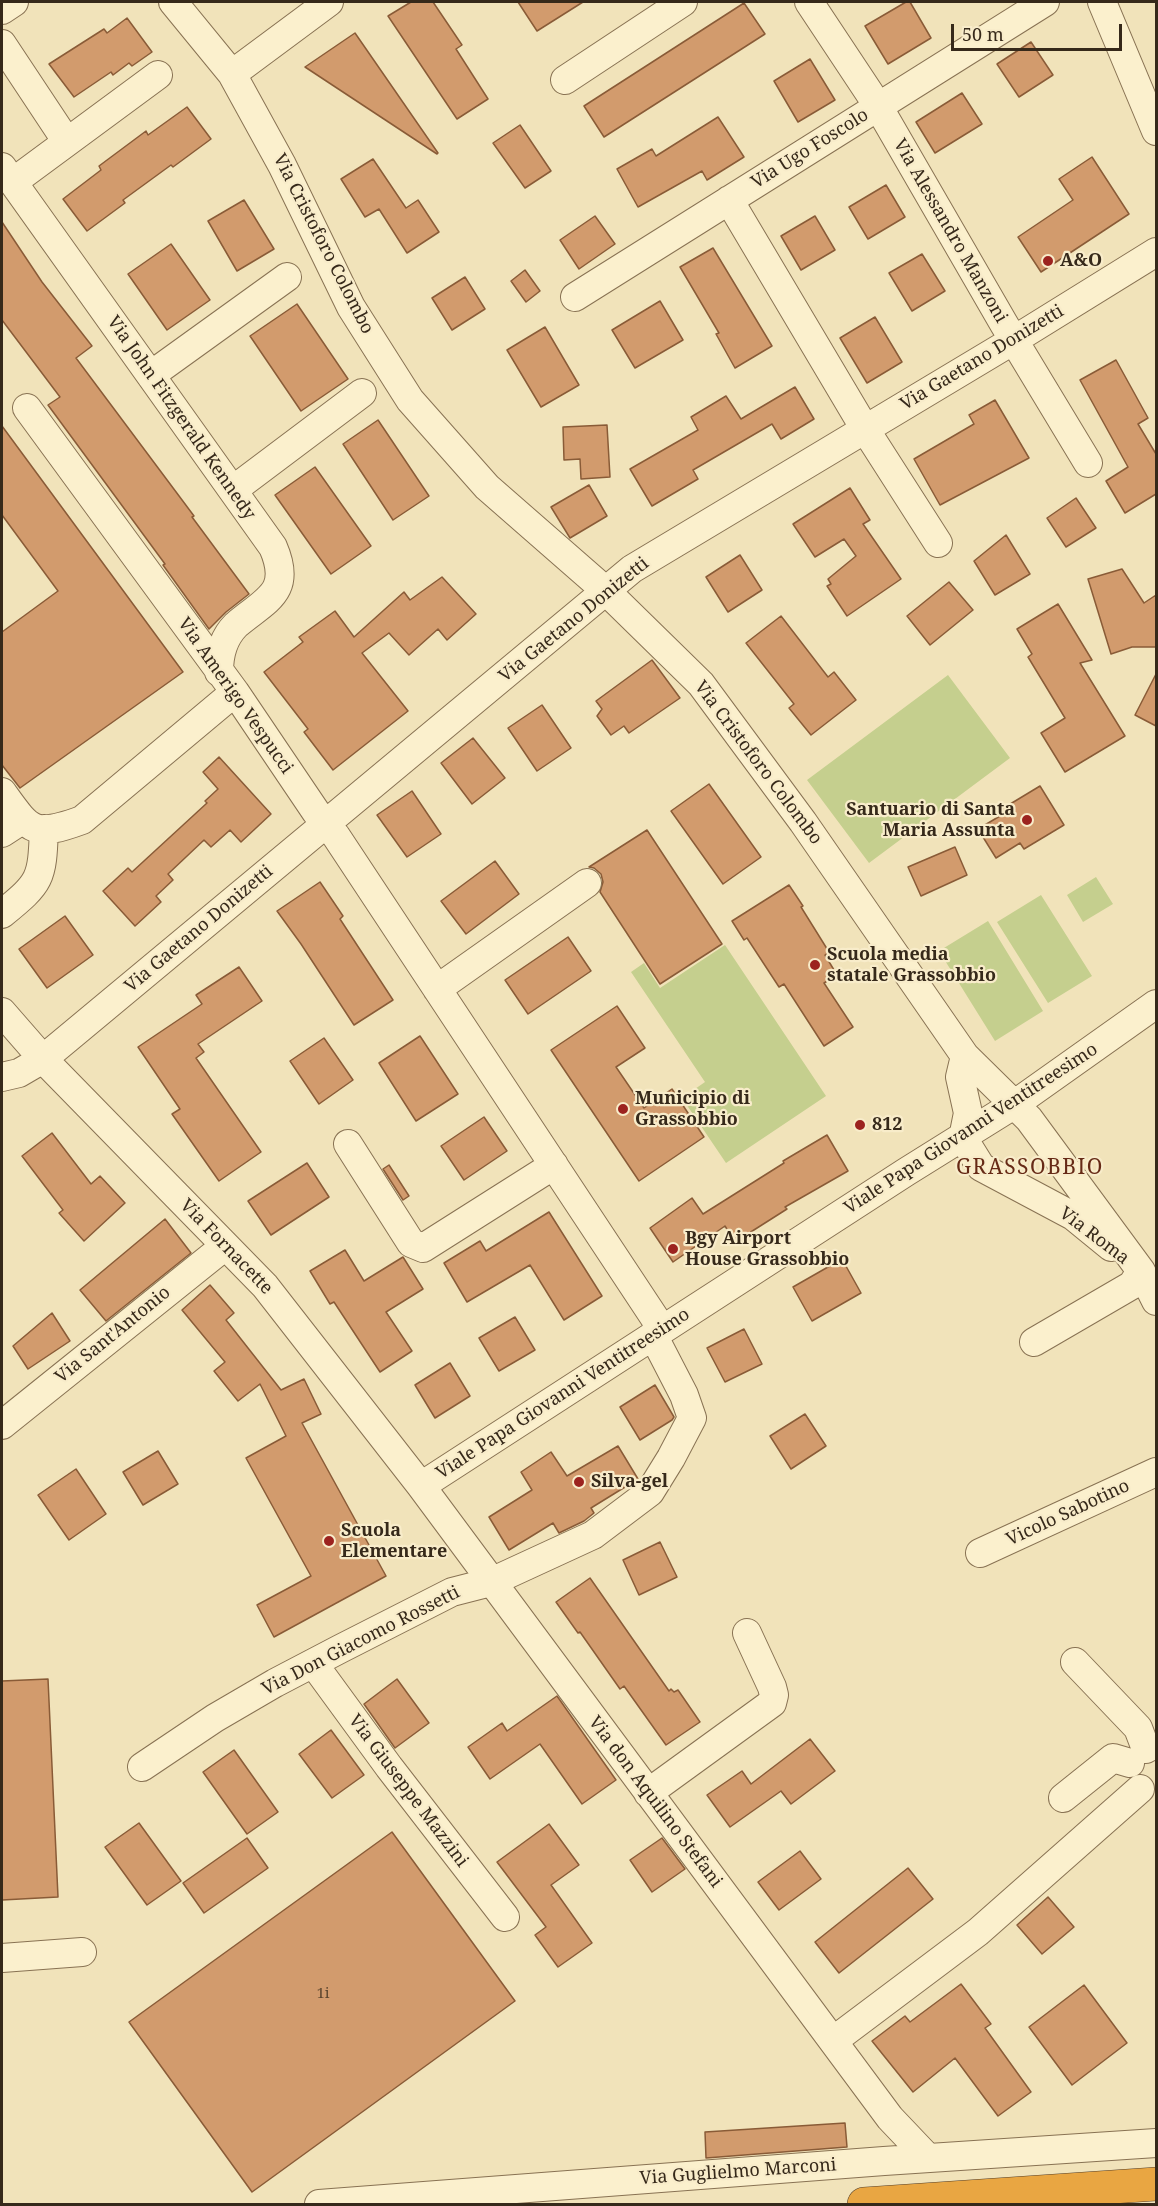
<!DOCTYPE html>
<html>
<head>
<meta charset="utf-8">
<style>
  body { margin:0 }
  #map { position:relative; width:1158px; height:2206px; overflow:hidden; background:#f1e3ba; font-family:"Noto Serif",serif }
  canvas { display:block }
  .frame { position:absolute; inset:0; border:3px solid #36291a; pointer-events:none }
  .scale { position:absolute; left:951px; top:24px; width:171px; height:27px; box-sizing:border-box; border:3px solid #36291a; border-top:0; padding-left:8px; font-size:18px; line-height:21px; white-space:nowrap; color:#36291a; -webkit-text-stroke:4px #f8ecca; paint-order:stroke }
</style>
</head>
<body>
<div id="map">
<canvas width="1158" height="2206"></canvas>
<div class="frame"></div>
<div class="scale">50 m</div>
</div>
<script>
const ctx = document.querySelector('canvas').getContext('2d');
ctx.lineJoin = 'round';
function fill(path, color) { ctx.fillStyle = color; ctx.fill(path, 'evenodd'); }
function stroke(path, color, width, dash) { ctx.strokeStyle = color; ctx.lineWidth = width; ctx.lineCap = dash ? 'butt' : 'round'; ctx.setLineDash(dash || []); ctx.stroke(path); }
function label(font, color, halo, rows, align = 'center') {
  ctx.font = font + ' "Noto Serif",serif'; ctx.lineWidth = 4.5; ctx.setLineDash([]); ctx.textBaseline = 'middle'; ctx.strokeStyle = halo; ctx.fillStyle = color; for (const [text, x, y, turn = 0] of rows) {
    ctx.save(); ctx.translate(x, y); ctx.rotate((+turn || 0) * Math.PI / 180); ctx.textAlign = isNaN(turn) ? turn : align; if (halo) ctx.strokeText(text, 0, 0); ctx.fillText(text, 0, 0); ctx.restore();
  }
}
fill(new Path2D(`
  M948 675 1010 758 869 863 807 780Z
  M1096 877 1113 904 1083 922 1067 895Z
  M1041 895 1092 976 1048 1003 997 922Z
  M988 921 1043 1011 995 1041 939 951Z
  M725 945 826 1096 726 1163 682 1098 705 1082 631 972 644 963 660 988Z`), '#c5cf8e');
const building = new Path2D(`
  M411 2H433L462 45 456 49 488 99 457 119 388 16Z
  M518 2H583L537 31Z
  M906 2H910L931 38 888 64 865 26Z
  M744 3 765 34 604 137 584 106Z
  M127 18 152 52 132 66 129 63 113 75 111 72 74 97 49 64 104 29 107 33Z
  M355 33 438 153 437 154 305 67Z
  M1031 42 1053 75 1019 97 997 64Z
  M810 59 835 100 798 122 774 81Z
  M962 93 982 124 935 153 916 122Z
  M187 107 211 139 173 167 171 165 123 200 125 203 87 231 63 199 101 170 99 166 146 131 148 135Z
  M718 117 744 157 707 180 702 171 638 207 617 169 652 149 656 156Z
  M520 125 551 171 525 188 493 143Z
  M1092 157 1129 214 1041 272 1018 237 1073 200 1059 179Z
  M373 159 406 208 418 200 439 232 407 253 379 209 365 217 341 179Z
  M886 185 905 217 868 239 849 207Z
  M244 200 274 249 237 271 208 221Z
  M595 216 615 244 579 269 560 240Z
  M815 216 835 250 801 270 781 236Z
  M2 222 42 282 92 346 76 358 194 516 192 517 249 594 226 612 209 629 163 565 165 564 48 405 60 397 2 320Z
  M171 244 210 300 167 330 128 274Z
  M713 248 772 346 735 368 716 334 719 333 680 267Z
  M922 254 945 291 912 311 889 273Z
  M525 270 540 291 526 302 511 281Z
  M465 277 485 309 452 330 432 298Z
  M660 301 683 340 635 368 612 330Z
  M297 304 348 379 301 411 250 336Z
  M875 317 902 362 867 383 840 338Z
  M545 327 579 385 541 407 507 350Z
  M1116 360 1148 418 1138 424 1156 454V494L1125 513 1106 481 1128 467 1080 380Z
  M795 387 814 419 781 439 772 424 693 470 698 479 652 506 630 469 698 430 691 417 726 396 741 419Z
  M995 400 1029 458 940 505 914 459 974 424 969 415Z
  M378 420 429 496 393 520 343 444Z
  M607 425 610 477 581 479 580 459 564 460 563 427Z
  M2 426 183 672 20 788 2 765V632L58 591 2 515Z
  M315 467 371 546 331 574 275 495Z
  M589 485 607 516 570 538 551 507Z
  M850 488 870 520 863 524 901 579 847 616 827 586 831 584 828 579 856 556 844 539 815 557 793 524Z
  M1076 498 1096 528 1066 547 1047 518Z
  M1006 535 1030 574 995 595 974 561Z
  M740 555 762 590 728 612 706 577Z
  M1122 569 1144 603 1156 595V647H1132L1111 654 1088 579Z
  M442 577 476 614 447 640 438 629 409 655 389 633 362 653 408 711 333 770 304 732 308 729 264 672 303 642 299 637 335 611 354 637 404 592 410 600Z
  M949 582 973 610 930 645 907 616Z
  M1058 604 1092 660 1080 663 1125 736 1065 772 1041 733 1065 718 1028 657 1032 654 1017 629Z
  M781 616 828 677 834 672 856 700 811 735 789 708 794 704 746 643Z
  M652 660 680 698 629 733 624 726 611 735 597 716 602 709 596 701Z
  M1156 674V726L1135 715Z
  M542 705 571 748 537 771 508 728Z
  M473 738 505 778 472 804 441 763Z
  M219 757 271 814 241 842 230 830 211 847 204 840 168 874 173 880 156 896 161 902 135 926 103 891 128 868 132 872 207 803 205 801 218 789 203 772Z
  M709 784 761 857 723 884 671 811Z
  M1040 786 1064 825 1024 849 1020 843 996 858 978 829 1000 816 997 812Z
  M412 791 441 834 407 857 377 815Z
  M647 830 722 944 660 984 600 892 603 882 601 874 594 868 589 867Z
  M955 847 967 875 921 896 908 867Z
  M495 861 519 894 466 934 441 901Z
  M320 882 343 916 340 919 393 1000 354 1025 301 944 277 911Z
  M789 885 803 906 801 907 829 952 825 955 837 975 824 983 853 1027 824 1046 784 984 779 987 747 938 744 940 732 921Z
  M65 916 93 955 47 988 19 949Z
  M568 937 591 971 528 1014 505 980Z
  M239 967 262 1001 198 1044 204 1052 196 1058 261 1152 219 1181 172 1114 180 1109 138 1047 202 1004 196 995Z
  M617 1006 645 1048 616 1067 644 1108 672 1089 704 1137 639 1181 551 1050Z
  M420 1036 458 1094 416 1121 379 1063Z
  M324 1038 353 1080 319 1104 290 1061Z
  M484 1117 507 1151 464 1180 441 1146Z
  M52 1133 91 1184 100 1176 125 1203 84 1241 59 1213 63 1210 22 1156Z
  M827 1135 848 1171 785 1207 787 1209 735 1242 725 1226 673 1262 650 1228 692 1198 703 1214 784 1163 783 1161Z
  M307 1163 329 1197 271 1235 248 1201Z
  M389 1165 409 1196 403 1200 383 1169Z
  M549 1212 602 1296 564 1320 530 1265 467 1302 444 1263 480 1241 486 1251Z
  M165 1219 191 1253 106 1321 80 1290Z
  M345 1250 364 1281 403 1257 423 1289 386 1312 412 1351 380 1372 334 1302 330 1304 310 1271Z
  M842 1259 861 1293 812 1321 793 1287Z
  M210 1285 234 1313 226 1320 281 1390 304 1379 321 1414 302 1423 386 1576 274 1637 257 1605 311 1576 246 1458 286 1436 260 1384 238 1401 214 1371 225 1362 182 1310Z
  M52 1313 70 1341 28 1369 13 1346Z
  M515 1317 535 1350 499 1371 479 1338Z
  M744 1329 762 1364 725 1382 707 1348Z
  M450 1363 470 1396 435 1418 415 1385Z
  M655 1385 674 1417 672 1420 640 1440 620 1407Z
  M805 1414 826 1446 791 1469 770 1436Z
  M618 1446 638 1479 591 1508 594 1513 584 1521 559 1533 553 1523 509 1550 489 1517 532 1490 521 1472 551 1452 567 1476Z
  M158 1451 178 1484 143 1505 123 1472Z
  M76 1469 106 1514 69 1540 38 1495Z
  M660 1542 677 1577 639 1595 623 1560Z
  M590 1578 669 1691 671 1689 674 1692 678 1690 700 1722 666 1745 624 1686 620 1689 580 1632 578 1633 556 1602Z
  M48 1679 58 1897 2 1900V1681Z
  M397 1679 429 1723 395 1748 364 1704Z
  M557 1696 616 1780 582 1804 540 1744 490 1779 468 1747 502 1723 507 1731Z
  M331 1730 364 1775 332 1798 299 1754Z
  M810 1739 835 1771 791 1804 781 1791 730 1827 707 1795 742 1771 751 1784Z
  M234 1750 278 1812 247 1834 203 1772Z
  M139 1823 181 1881 147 1905 105 1847Z
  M549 1824 579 1865 551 1885 592 1943 558 1967 535 1935 546 1927 497 1862Z
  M392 1832 515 2001 252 2192 129 2022Z
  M247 1838 268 1868 204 1913 183 1883Z
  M662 1838 685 1869 652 1892 630 1860Z
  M800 1851 821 1879 779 1910 758 1882Z
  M908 1868 933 1899 839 1973 815 1942Z
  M1048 1897 1074 1927 1042 1954 1017 1925Z
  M961 1984 991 2024 985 2028 1031 2092 998 2116 955 2058 913 2092 872 2041 905 2016 910 2022Z
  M1084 1985 1127 2043 1072 2085 1029 2027Z
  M845 2123 847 2147 706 2158 705 2132Z`);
fill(building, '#d29b6d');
stroke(building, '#895b37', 1.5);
const minor = new Path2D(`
  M173 2 232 74 282 165 351 307 410 400 487 487 606 591 701 684 803 822 965 1056 1029 1119 1141 1271 1156 1301
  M809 2 878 106 1004 324 1088 463
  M1102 2 1156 131
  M2 10 14 2
  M2 44 67 142
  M232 74 329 2
  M565 80 683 2
  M2 167 273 547C293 593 265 600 236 625 223 638 219 655 219 672
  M13 182 158 75
  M729 200 865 429 938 543
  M575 297 1045 2
  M151 375 287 277
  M27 408 235 692 316 812 336 836 662 1329
  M233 490 362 393
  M2 792C30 831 33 838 82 820L235 692
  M2 833 22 820
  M2 914C41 882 42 880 44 829
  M437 989 587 883
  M2 1012 43 1059 265 1286 421 1486 890 2118 928 2158
  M2 1077 19 1073 43 1059 632 569 1014 340 1156 252
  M963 1138 981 1167 1073 1216 1111 1247
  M963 1138 968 1113 960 1077 965 1056
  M348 1144 411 1243 423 1248 554 1165
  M1034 1342 1132 1285 1141 1271
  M2 1425 225 1246
  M421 1486 906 1172 1015 1104 1156 1004
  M980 1553 1156 1472
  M1075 1662 1138 1728 1146 1749
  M313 1663 389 1767 505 1917
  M142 1767 215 1718 275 1683 340 1649 452 1592 491 1582 593 1535 650 1492 671 1458 692 1418 684 1395 653 1335
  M648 1793 772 1703 774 1695 772 1687 747 1633
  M1063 1798 1113 1758 1130 1763
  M2 1958 82 1952
  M833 2041 978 1932 1140 1789
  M319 2204 884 2161 1156 2143`);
const highway = new Path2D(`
  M864 2204 1156 2184`);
stroke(minor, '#887253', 30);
stroke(highway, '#553f28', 34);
stroke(minor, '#fbf0cd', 28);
stroke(highway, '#e9a642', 33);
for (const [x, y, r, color] of [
  [1048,261,6,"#9c231f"],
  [1027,820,6,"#9c231f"],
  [815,965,6,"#9c231f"],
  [623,1109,6,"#9c231f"],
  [860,1125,6,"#9c231f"],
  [673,1249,6,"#9c231f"],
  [579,1482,6,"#9c231f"],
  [329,1541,6,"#9c231f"]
]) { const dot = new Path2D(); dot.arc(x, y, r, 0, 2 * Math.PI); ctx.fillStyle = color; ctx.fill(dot); stroke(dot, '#f8ecca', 2); }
label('15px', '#5d462f', null, [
  ["1i",323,1994]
]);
label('18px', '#36291a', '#f8ecca', [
  ["Via Ugo Foscolo",810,149,-32],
  ["Via Alessandro Manzoni",950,231,60],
  ["Via Cristoforo Colombo",323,244,63],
  ["Via Gaetano Donizetti",982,358,-31],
  ["Via John Fitzgerald Kennedy",181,418,55],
  ["Via Gaetano Donizetti",574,620,-39],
  ["Via Amerigo Vespucci",235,696,55],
  ["Via Cristoforo Colombo",758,763,53],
  ["Via Gaetano Donizetti",199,929,-40],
  ["Viale Papa Giovanni Ventitreesimo",971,1129,-33],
  ["Via Roma",1094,1236,37],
  ["Via Fornacette",226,1247,46],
  ["Via Sant'Antonio",113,1335,-39],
  ["Viale Papa Giovanni Ventitreesimo",563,1394,-33],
  ["Vicolo Sabotino",1068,1513,-25],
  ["Via Don Giacomo Rossetti",361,1641,-27],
  ["Via Giuseppe Mazzini",408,1791,53],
  ["Via don Aquilino Stefani",655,1802,53],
  ["Via Guglielmo Marconi",738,2172,-4]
]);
label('bold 18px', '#36291a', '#f8ecca', [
  ["A&O",1060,261],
  ["Santuario di Santa",1015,810,"right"],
  ["Maria Assunta",1015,831,"right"],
  ["Scuola media",827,955],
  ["statale Grassobbio",827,976],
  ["Municipio di",635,1099],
  ["Grassobbio",635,1120],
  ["812",872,1125],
  ["Bgy Airport",685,1239],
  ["House Grassobbio",685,1260],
  ["Silva-gel",591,1482],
  ["Scuola",341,1531],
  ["Elementare",341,1552]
], 'left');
ctx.letterSpacing = '1.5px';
label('21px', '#662a16', '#f8ecca', [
  ["GRASSOBBIO",1030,1168]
]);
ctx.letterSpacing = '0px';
</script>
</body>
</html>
